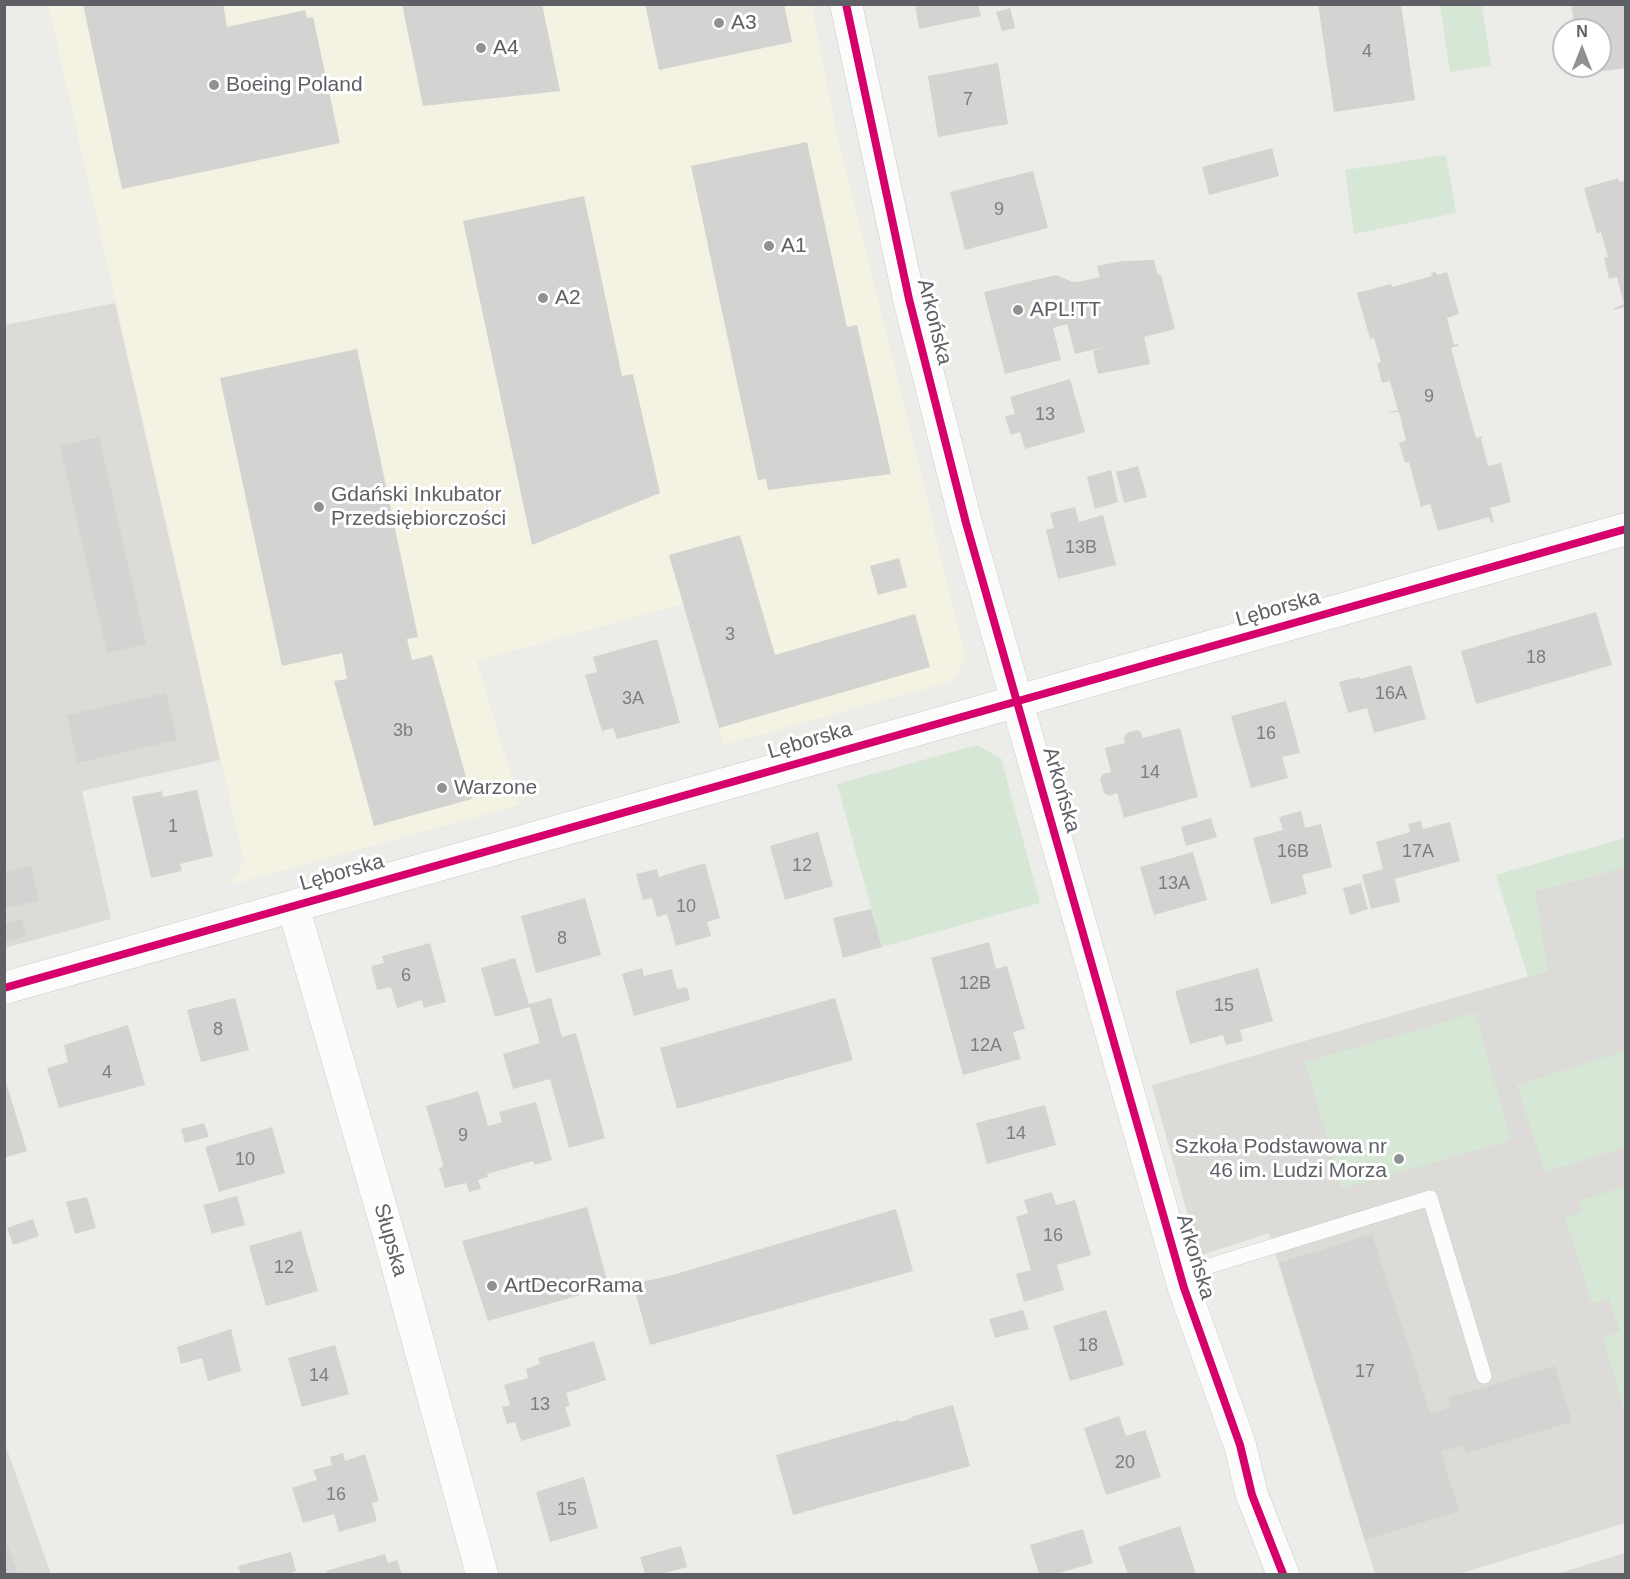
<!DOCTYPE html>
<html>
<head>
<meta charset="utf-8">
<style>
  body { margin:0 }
  #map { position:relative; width:1630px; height:1579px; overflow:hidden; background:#ecece8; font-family:Arial,sans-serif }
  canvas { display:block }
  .frame { position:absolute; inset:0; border:6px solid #5e6065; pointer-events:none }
  .north { position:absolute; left:1552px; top:18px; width:60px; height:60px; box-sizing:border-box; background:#fff; border:2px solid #bfbfc1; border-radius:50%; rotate:0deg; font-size:16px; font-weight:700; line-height:24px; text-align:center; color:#5e6065 }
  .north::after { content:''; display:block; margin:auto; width:21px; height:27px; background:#909193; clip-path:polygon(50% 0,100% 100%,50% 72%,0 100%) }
</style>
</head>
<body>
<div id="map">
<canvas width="1630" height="1579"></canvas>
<div class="frame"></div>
<div class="north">N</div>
</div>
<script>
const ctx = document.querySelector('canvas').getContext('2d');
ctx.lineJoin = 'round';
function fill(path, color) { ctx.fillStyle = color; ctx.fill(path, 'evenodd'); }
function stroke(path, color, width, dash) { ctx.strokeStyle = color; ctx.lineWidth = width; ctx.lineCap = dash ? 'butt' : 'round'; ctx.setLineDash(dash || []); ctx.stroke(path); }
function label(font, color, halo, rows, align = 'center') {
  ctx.font = font + ' Arial,sans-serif'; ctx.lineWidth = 6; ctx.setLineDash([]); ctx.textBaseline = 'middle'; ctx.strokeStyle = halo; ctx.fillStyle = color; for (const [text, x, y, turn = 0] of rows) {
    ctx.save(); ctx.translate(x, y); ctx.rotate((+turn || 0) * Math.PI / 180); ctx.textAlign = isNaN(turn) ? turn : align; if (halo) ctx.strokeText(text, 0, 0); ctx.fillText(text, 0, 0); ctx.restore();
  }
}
fill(new Path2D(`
  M48 5H812L834 120 966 658 953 681 724 745 683 604 477 661 520 805 230 885 244 862Z`), '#f4f2e3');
fill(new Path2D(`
  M115 303 220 760 82 791 111 919 5 948V325Z
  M5 1444 51 1574H5Z`), '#dcdbd8');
fill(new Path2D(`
  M1625 867V1523L1459 1574H1375L1269 1233 1199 1256 1152 1085 1547 971 1535 891Z
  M1625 1553V1574H1556Z`), '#dcdbd7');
fill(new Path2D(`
  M1440 5H1482L1491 66 1450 72Z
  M1446 155 1456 213 1354 234 1345 170Z
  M977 745 1001 758 1040 903 882 947 837 784Z
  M1625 838V867L1535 891 1548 971 1528 977 1496 875Z
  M1475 1013 1511 1140 1342 1189 1305 1062Z
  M1625 1051V1147L1545 1172 1517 1085Z
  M1625 1187H1626L1625 1414 1603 1337 1620 1332 1609 1298 1592 1303 1565 1217 1583 1212 1579 1201Z`), '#d7e7d6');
fill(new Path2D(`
  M83 4H223L227 27 305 10 307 18 313 17 340 143 122 189Z
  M402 4H542L560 91 423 106Z
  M645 4H784L792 42 659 70Z
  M915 4H978L981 16 919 29Z
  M1318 4H1401L1415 100 1334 112Z
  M1571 4H1626V68L1581 74 1580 66H1600V30H1575Z
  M1010 8 1015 28 1002 31 996 12Z
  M998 63 1008 124 938 137 928 76Z
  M807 142 847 327 857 325 891 474 768 490 766 479 758 480 691 166Z
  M1272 148 1279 176 1209 195 1202 167Z
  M1033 171 1048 228 965 250 950 192Z
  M1618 178 1619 182 1626 180V307L1614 310V308L1624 304 1617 277 1609 279 1604 258 1608 257 1601 232 1597 234 1584 188Z
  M584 196 622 376 633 374 660 493 532 545 463 221Z
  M1154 260 1158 275H1161L1175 329 1144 337 1150 364 1098 374 1093 351 1105 347 1075 354 1067 324 1053 328 1061 360 1005 374 984 292 1056 275 1073 282 1083 281 1100 277 1097 266 1123 261Z
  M1436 272 1437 275 1447 272 1459 314 1447 318 1454 345 1458 343V346L1451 348 1476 438 1483 436 1481 439 1488 466 1501 463 1511 502 1490 508 1494 522 1491 523 1489 517 1438 531 1430 504 1421 507 1409 462 1405 463 1399 443 1406 440 1399 412 1387 413 1398 410 1390 381 1382 383 1377 364 1381 362 1374 338 1370 339 1357 293 1391 284 1392 287 1432 276 1431 273Z
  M357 349 418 637 407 639 412 660 432 655 472 799 374 826 334 681 347 679 342 653 282 666 220 378Z
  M1070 379 1085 432 1025 449 1020 432 1011 435 1005 416 1015 414 1010 397Z
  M99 437 146 644 107 653 60 446Z
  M1138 466 1147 497 1124 503 1116 472Z
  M1111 470 1118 502 1095 509 1087 477Z
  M1075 507 1079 522 1103 515 1116 565 1058 579 1046 530 1054 528 1050 513Z
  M740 535 775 655 915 614 930 667 719 728 669 555Z
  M899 558 907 587 878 595 870 566Z
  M1596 612 1612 665 1476 704 1461 651Z
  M657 639 680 723 617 739 613 728 602 731 585 675 597 672 593 657Z
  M1411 665 1426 719 1374 733 1367 708 1348 713 1339 682 1359 677 1360 679Z
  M166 693 177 740 77 763 67 715Z
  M1286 701 1300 753 1282 757 1288 778 1251 788 1231 716Z
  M1180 728 1198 797 1124 818 1117 793 1109 796 1104 793 1100 779 1103 774 1111 772 1105 748 1125 743 1124 737 1127 733 1137 730 1141 732 1143 738Z
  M197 790 213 856 180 864 182 871 151 878 132 797 162 791 163 797Z
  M1301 811 1305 828 1321 824 1332 867 1302 875 1307 894 1271 904 1253 838 1283 830 1279 817Z
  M1211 818 1217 837 1186 846 1181 827Z
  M1421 821 1423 829 1450 822 1460 861 1395 879 1400 902 1371 909 1362 875 1383 869 1376 842 1410 832 1408 824Z
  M818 832 833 886 785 900 770 846Z
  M1193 852 1207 900 1154 915 1140 867Z
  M705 863 720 918 707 922 711 936 676 946 667 914 657 917 652 898 643 900 636 874 657 869 659 877Z
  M31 866 39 901 4 908V872Z
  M1361 883 1368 909 1350 915 1343 888Z
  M585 898 601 955 536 973 521 916Z
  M871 909 882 947 843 958 833 918Z
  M22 919 26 936 4 942V924Z
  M989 942 996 969 1007 966 1025 1029 1013 1032 1021 1059 963 1075 931 958Z
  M430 943 446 1002 424 1008 422 1000 397 1008 391 987 377 990 371 966 384 963 382 956Z
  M515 958 529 1004 551 998 562 1037 576 1033 605 1138 569 1148 550 1079 513 1089 503 1054 540 1043 530 1007 495 1017 481 968Z
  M642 968 644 976 672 969 677 989 687 987 690 1000 634 1016 622 974Z
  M1258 968 1273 1021 1240 1030 1243 1041 1226 1045 1223 1035 1190 1044 1175 991Z
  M235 998 249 1050 201 1062 187 1010Z
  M835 998 853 1060 677 1109 660 1048Z
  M128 1025 145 1085 59 1108 47 1068 68 1062 64 1045Z
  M4 1076 27 1151 4 1158Z
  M478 1091 488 1126 502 1122 499 1112 536 1102 552 1160 535 1165 533 1161 487 1174 488 1177 478 1180 481 1189 469 1192 466 1183 445 1188 439 1168 443 1167 442 1161 426 1106Z
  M1045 1105 1056 1145 987 1164 976 1123Z
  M204 1123 209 1137 185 1143 181 1129Z
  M272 1127 285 1173 219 1192 205 1147Z
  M1052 1192 1056 1205 1075 1200 1091 1255 1057 1265 1064 1290 1024 1302 1016 1274 1031 1270 1016 1217 1028 1213 1024 1200Z
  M237 1196 245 1225 212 1234 203 1205Z
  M87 1197 96 1228 75 1234 66 1202Z
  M587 1207 609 1287 488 1321 462 1241Z
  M896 1209 913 1271 650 1345 633 1284 669 1276Z
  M33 1219 39 1236 13 1245 7 1228Z
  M301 1231 318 1291 266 1306 249 1246Z
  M1372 1234 1430 1413 1451 1407 1448 1398 1555 1366 1572 1422 1466 1453 1463 1445 1441 1452 1459 1511 1365 1540 1279 1263Z
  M1023 1310 1029 1329 995 1338 989 1319Z
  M1106 1310 1124 1365 1070 1381 1053 1326Z
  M231 1329 241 1371 208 1381 202 1358 181 1364 177 1347Z
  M594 1341 606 1380 566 1393 570 1406 565 1407 571 1426 521 1441 515 1422 507 1424 502 1407 510 1405 504 1385 528 1378 526 1369 540 1364 538 1358Z
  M335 1345 349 1394 302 1407 288 1358Z
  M953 1405 970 1466 793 1515 776 1455 899 1420V1422L907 1420 914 1416Z
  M1119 1416 1126 1436 1145 1430 1161 1477 1106 1495 1084 1428Z
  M343 1453 345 1461 365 1454 379 1501 372 1503 377 1521 339 1532 334 1514 303 1523 292 1488 317 1480 313 1470 332 1465 330 1457Z
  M584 1477 598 1528 550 1542 536 1492Z
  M1180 1526 1196 1574H1128L1118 1547Z
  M1083 1529 1093 1563 1056 1574H1039L1030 1545Z
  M4 1539H5L18 1574H4Z
  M681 1546 687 1567 661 1574H645L640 1557Z
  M291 1552 296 1571 288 1574H241L238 1566Z
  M385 1554 388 1563 397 1560 402 1574H327L326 1571Z`), '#d3d3d1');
const service = new Path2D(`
  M1180 1275 1430 1198 1484 1376`);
const minor = new Path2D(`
  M846 4 909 299 966 523 1184 1288 1240 1445 1252 1495 1283 1574
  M293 906 390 1239 482 1574
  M4 988 1626 529`);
stroke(service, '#cacac9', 16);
stroke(minor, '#cacac9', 33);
stroke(service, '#fcfcfc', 15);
stroke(minor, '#fcfcfc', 32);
stroke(new Path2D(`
  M846 4 909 299 966 523 1184 1288 1240 1445 1252 1495 1283 1574
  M4 988 1626 529`), '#d6006c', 8);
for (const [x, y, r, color] of [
  [719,23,6,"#909193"],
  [481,48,6,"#909193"],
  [214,85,6,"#909193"],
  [769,246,6,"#909193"],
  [543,298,6,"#909193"],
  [1018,310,6,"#909193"],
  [319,507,6,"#909193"],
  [442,788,6,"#909193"],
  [1399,1159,6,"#909193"],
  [492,1286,6,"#909193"]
]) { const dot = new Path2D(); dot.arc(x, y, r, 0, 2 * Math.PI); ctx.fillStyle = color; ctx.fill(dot); stroke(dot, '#fff', 2); }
label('18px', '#7c7e81', null, [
  ["4",1367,52],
  ["7",968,100],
  ["9",999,210],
  ["9",1429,397],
  ["13",1045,415],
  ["13B",1081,548],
  ["3",730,635],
  ["18",1536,658],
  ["16A",1391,694],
  ["3A",633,699],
  ["3b",403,731],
  ["16",1266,734],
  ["14",1150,773],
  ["1",173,827],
  ["16B",1293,852],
  ["17A",1418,852],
  ["12",802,866],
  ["13A",1174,884],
  ["10",686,907],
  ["8",562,939],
  ["6",406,976],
  ["12B",975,984],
  ["15",1224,1006],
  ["8",218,1030],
  ["12A",986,1046],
  ["4",107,1073],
  ["14",1016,1134],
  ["9",463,1136],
  ["10",245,1160],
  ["16",1053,1236],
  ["12",284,1268],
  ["18",1088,1346],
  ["17",1365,1372],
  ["14",319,1376],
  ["13",540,1405],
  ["20",1125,1463],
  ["16",336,1495],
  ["15",567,1510]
]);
label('21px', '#5e6065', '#fff', [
  ["A3",731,23],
  ["A4",493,48],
  ["Boeing Poland",226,85],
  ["A1",781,246],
  ["A2",555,298],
  ["APL!TT",1030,310],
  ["Gdański Inkubator",331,495],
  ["Przedsiębiorczości",331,519],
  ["Warzone",454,788],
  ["Szkoła Podstawowa nr",1387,1147,"right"],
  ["46 im. Ludzi Morza",1387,1171,"right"],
  ["ArtDecorRama",504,1286]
], 'left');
label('21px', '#5e6065', '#fff', [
  ["Arkońska",934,322,76],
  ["Lęborska",1278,609,-16],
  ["Lęborska",810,741,-16],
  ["Arkońska",1061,790,74],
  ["Lęborska",342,873,-16],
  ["Słupska",390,1240,74],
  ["Arkońska",1195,1257,73]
]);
</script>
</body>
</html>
